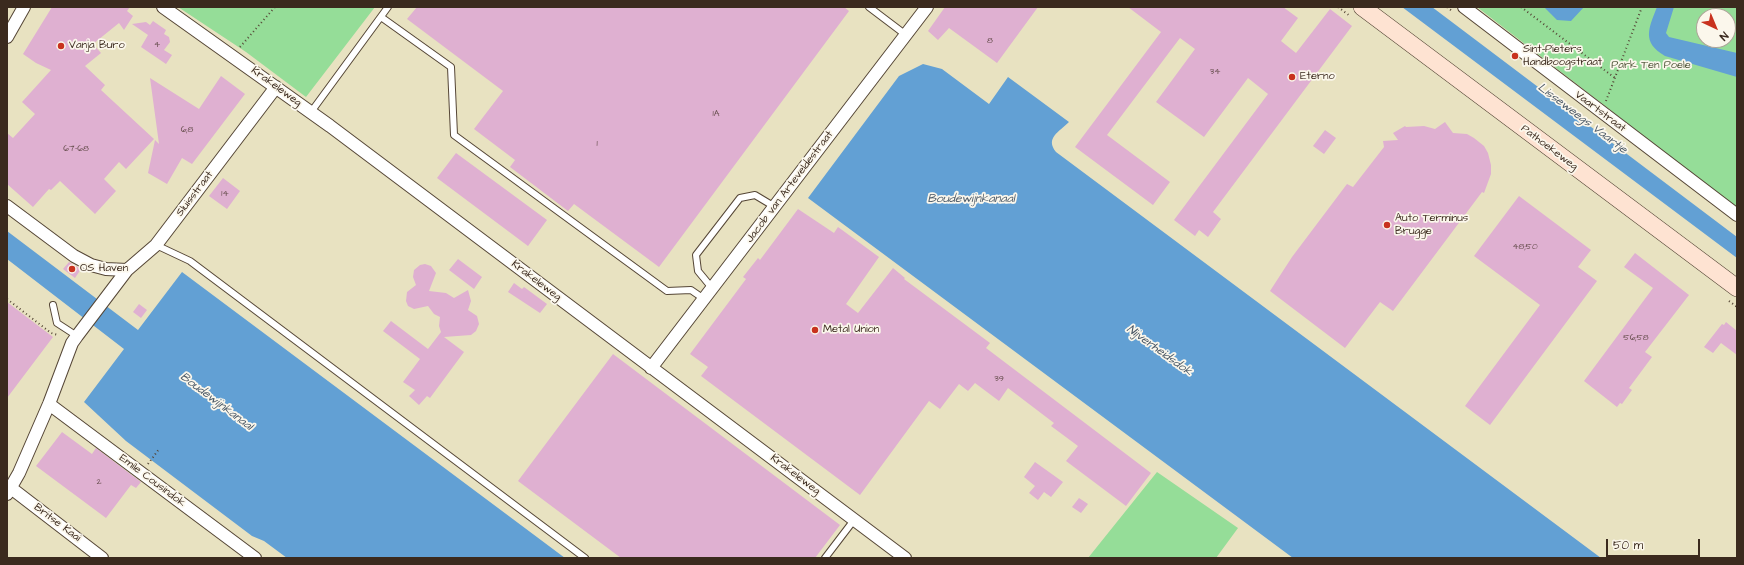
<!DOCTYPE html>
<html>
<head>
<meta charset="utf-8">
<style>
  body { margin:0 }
  #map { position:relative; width:1744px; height:565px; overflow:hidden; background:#e8e2c1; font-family:"Architects Daughter",sans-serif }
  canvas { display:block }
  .frame { position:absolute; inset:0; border:8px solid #3b2a1e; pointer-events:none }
  .north { position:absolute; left:1696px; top:8px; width:40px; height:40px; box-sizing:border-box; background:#fbf7ec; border:1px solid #aea59a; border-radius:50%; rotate:136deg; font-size:11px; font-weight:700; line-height:16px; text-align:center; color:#3b2a1e }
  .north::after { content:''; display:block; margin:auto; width:14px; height:18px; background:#c8321e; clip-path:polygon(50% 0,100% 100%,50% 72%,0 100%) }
  .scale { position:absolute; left:1606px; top:539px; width:94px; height:18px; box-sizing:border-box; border:2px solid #3b2a1e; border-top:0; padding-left:5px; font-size:12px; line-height:14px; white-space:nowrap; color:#3b2a1e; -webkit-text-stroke:3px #fbf7ec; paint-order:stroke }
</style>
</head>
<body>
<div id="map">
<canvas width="1744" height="565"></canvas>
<div class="frame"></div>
<div class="north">N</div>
<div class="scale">50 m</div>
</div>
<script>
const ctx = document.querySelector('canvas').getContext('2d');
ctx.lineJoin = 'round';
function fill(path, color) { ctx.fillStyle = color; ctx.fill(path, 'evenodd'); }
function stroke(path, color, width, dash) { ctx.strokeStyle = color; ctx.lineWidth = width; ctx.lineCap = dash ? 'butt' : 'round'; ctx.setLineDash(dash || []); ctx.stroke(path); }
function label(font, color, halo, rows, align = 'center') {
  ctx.font = font + ' "Architects Daughter",sans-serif'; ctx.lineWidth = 3.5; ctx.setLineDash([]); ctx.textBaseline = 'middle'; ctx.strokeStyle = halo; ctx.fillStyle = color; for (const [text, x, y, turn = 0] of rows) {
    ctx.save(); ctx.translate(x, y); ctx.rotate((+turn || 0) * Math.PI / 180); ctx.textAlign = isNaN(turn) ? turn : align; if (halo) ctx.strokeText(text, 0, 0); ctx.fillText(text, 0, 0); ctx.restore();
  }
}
fill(new Path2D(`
  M178 7H375L306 97 246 52Z
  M1477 7H1737V208ZM1704 16H1728V40H1704Z
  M1157 472 1238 528 1216 558H1088Z`), '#95dd98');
fill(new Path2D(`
  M1402 7H1432L1737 237V258Z
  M1544 7H1584L1571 21 1557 20Z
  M1657 7H1674L1666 33 1669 37 1737 53V77L1665 56C1641 42 1649 28 1657 7Z
  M923 64 942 69 989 104 1008 77 1069 122C1059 132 1045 138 1056 152L1601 558H1293L808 198 899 76Z
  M7 231 138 330 182 272 565 558H287L264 541 252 536 126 441 84 402 124 349 7 259Z`), '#62a0d4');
fill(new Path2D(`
  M52 7H130L127 11 133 16 124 30 119 23 93 44 101 53 85 66 105 85 101 90 154 139 126 169 119 162 104 179 116 191 95 214 60 181 51 190 49 189 33 207 7 184V133L13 138 35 114 22 102 51 70 36 63 23 54Z
  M417 7H844L849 11 659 267 574 204 568 211 510 167 515 160 474 129 503 91 407 19Z
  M945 7H1038L997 63 949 28 938 40 928 31Z
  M1128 7H1283L1298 18 1281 41 1296 53 1330 9 1352 26 1213 212 1221 219 1208 237 1199 230 1195 236 1174 220 1268 94 1248 78 1204 137 1156 102 1195 49 1180 38 1107 135 1170 182 1153 205 1075 147 1161 32Z
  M153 21 166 30 164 34 169 37 170 42 164 50 172 55 166 64 141 47 148 35 132 24 146 22 150 25Z
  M221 76 245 94 192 164 182 158 167 184 148 173 155 140 159 144 150 78 199 109Z
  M1445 122 1453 133 1467 134 1474 138 1484 146 1488 153 1491 165V174L1484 193 1482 192 1393 311 1380 302 1345 348 1270 291 1292 257 1347 184 1353 187 1384 147 1383 141 1398 140 1393 133 1405 126 1406 127 1424 126 1435 129Z
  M1325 130 1336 138 1324 154 1313 146Z
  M456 153 547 220 528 246 437 178Z
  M223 178 240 191 227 209 209 196Z
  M1519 196 1591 250 1578 267 1597 281 1490 425 1465 406 1540 305 1474 256Z
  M798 209 834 233 838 227 879 257 846 304 858 313 893 268 905 278 904 279 990 343 986 348 1151 473 1126 506 1066 461 1078 446 1051 426 1054 423 1008 388 999 401 975 383 968 391 959 384 940 409 929 401 860 495 701 376 708 367 690 354 746 279 743 277 758 258 760 260Z
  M1635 253 1689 295 1645 352 1652 357 1629 388 1632 390 1622 404 1620 403 1617 407 1584 381 1653 288 1624 267Z
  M458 259 482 277 474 289 449 270Z
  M69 262 81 269 75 278 63 269Z
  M425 264 431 266 436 273 429 291 446 293 454 298 468 290 471 301 468 310 477 316 479 324 476 331 471 335 444 337 464 352 430 398 427 396 419 405 409 396 415 390 403 382 420 359 383 331 391 321 428 349 441 332 439 326 440 317 434 314 428 306 414 309 408 306 406 301 407 292 416 285 413 277 414 270 420 265Z
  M514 283 522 289 524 287 547 304 540 313 508 292Z
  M7 302 53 337 7 398Z
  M139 304 147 310 141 318 133 312Z
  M1726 322 1737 331V355L1721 343 1713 353 1704 347 1722 324 1724 325Z
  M613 354 840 525 815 558H621L518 481Z
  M62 432 92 454 96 448 141 482 136 488 131 485 106 518 36 466Z
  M1035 462 1063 482 1051 497 1044 492 1038 500 1029 493 1035 486 1024 477Z
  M1079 498 1088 504 1081 513 1072 507Z`), '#dfb0d1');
const service = new Path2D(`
  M869 7 906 35
  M381 17 451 67 454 135 667 291 691 290 704 299
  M311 112 388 7
  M156 245 190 261 585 558
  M712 288 698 271 696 255 740 198 755 195 775 207
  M53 305 57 323 77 336
  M825 558 854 520`);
const minor = new Path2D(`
  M163 7 330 126 905 558
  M1464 7 1737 215
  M7 37 24 7
  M7 206 74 256 91 265 106 269 127 270
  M651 368 927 7
  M49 404 255 558
  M11 488 102 558
  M7 494 19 473 49 404 72 343 77 336 127 270 156 245 276 87`);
const secondary = new Path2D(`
  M1362 7 1737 288`);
stroke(service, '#554636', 8);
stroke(minor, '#554636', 14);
stroke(secondary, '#554636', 18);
stroke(new Path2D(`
  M1338 7 1350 16
  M1447 7 1452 11
  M1521 7 1615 78
  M240 47 275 7
  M1606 101 1642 7
  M7 299 51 333 58 335
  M1729 301 1737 307
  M148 464 159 449`), '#554636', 2, [1, 3]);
stroke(service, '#fff', 6);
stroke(minor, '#fff', 12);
stroke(secondary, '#fee3d2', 17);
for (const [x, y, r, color] of [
  [61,46,4,"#c8321e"],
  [1515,56,4,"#c8321e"],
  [1292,77,4,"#c8321e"],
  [1387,225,4,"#c8321e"],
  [72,269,4,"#c8321e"],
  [815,330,4,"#c8321e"]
]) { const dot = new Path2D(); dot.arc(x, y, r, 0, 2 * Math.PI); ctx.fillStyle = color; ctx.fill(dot); stroke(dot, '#fbf7ec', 1.5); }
label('9px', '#644c4b', null, [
  ["8",990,41],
  ["4",157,45],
  ["34",1215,72],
  ["1A",716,114],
  ["6;8",187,130],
  ["1",597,144],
  ["67-68",76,149],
  ["14",225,194],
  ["48;50",1525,247],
  ["56;58",1636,338],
  ["39",999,379],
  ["2",99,482]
]);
label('11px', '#3b2a1e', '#fbf7ec', [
  ["Vanja Buro",69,46],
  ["Sint-Pieters",1523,50],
  ["Handboogstraat",1523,63],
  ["Eterno",1300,77],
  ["Auto Terminus",1395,219],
  ["Brugge",1395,232],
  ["OS Haven",80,269],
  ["Metal Union",823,330]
], 'left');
label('11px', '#52573c', '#fbf7ec', [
  ["Park Ten Poele",1651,66]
]);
label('11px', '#3b2a1e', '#fbf7ec', [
  ["Krakeleweg",276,87,36],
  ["Vaartstraat",1600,112,37],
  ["Pathoekeweg",1549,148,37],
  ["Jacob van Arteveldestraat",790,187,-53],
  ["Sluisstraat",195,194,-53],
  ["Krakeleweg",536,281,37],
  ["Krakeleweg",795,475,37],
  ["Emile Cousindok",152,481,37],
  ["Britse Kaai",57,523,37]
]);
label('italic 12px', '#4b5967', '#fbf7ec', [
  ["Lisseweegs Vaartje",1582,119,37],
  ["Boudewijnkanaal",971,199],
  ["Nijverheidsdok",1159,351,36],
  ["Boudewijnkanaal",216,402,37]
]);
</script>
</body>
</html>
